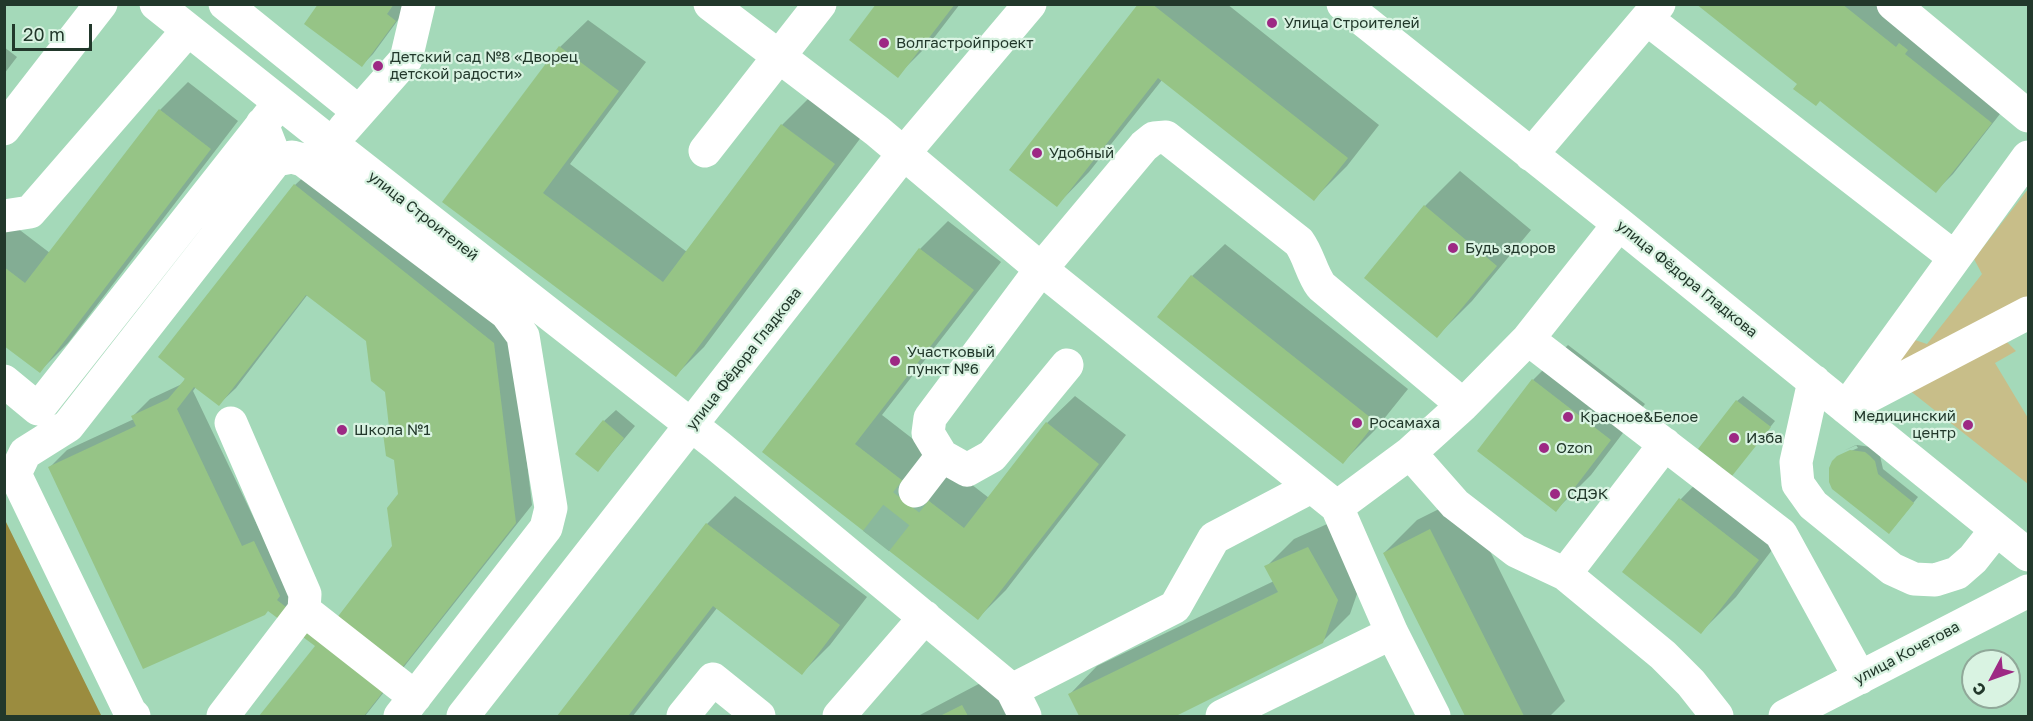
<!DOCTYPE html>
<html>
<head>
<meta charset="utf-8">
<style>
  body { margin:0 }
  #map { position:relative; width:2033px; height:721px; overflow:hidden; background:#a4d9b9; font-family:"Golos Text",sans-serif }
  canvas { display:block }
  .frame { position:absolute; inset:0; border:6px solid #22382b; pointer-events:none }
  .north { position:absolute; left:1961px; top:649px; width:60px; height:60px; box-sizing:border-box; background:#d9f3e2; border:2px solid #90a899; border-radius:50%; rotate:229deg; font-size:16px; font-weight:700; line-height:24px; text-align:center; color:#22382b }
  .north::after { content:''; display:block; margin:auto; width:21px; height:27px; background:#9d2984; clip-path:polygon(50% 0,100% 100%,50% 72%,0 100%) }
  .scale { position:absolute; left:12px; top:24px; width:80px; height:27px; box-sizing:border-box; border:3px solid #22382b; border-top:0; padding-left:8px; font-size:18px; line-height:21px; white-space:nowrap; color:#22382b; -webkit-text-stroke:4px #d9f3e2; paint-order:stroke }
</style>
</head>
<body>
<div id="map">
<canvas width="2033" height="721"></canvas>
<div class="frame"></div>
<div class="north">С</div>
<div class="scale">20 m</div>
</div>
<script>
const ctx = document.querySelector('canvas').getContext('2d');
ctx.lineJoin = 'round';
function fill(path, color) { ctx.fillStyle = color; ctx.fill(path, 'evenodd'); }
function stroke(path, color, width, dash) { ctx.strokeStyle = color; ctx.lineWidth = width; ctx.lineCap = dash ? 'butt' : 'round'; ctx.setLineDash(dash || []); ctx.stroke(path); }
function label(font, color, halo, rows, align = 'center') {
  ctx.font = font + ' "Golos Text",sans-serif'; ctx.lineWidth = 4.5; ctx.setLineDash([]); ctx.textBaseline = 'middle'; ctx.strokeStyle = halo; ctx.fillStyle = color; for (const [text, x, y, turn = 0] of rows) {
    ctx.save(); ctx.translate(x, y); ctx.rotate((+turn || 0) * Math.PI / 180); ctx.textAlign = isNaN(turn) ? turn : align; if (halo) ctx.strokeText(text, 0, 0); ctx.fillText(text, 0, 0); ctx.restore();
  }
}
fill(new Path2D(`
  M2028 189V296L1902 365 1897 357 1915 340 1927 344 1982 274 1974 259Z
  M2003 338 2016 351 1995 363 2028 418V484L1904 386Z`), '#c8be89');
fill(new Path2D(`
  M5 520 101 715 103 716H5Z`), '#9b8c3f');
fill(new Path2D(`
  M320 4H400L406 9 373 54 362 65Z
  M878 4H960L930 43 897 76Z
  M1140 4H1227L1379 125 1347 166 1314 199 1162 80 1089 172 1057 205Z
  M1699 4H1880L2007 105 1953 174 1936 191Z
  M588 20 646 62 570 164 687 252 782 125 810 97 862 136 704 347 676 375 445 202 560 47Z
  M4 47 17 57 4 74Z
  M188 82 238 121 68 343 40 371 4 344V218L50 253 160 110Z
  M312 169 511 326 532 505 365 716H261L317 646 269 610 50 467 67 450 134 419 133 416 150 399 182 384 295 185ZM308 294 368 341 386 391 399 494 394 546 338 618 293 583 260 531 193 391 196 387 219 404 236 388Z
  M1460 171 1531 230 1472 301 1437 336 1425 206Z
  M948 221 1001 262 882 415 989 498 1047 423 1075 396 1126 435 1006 590 978 618 764 452 920 249Z
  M1225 244 1408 389 1375 430 1343 462 1192 276Z
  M1568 345 1645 404 1591 475 1556 510 1479 451 1533 380Z
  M1743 396 1775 421 1731 476 1792 524 1736 597 1701 632 1624 572 1681 499 1717 462 1737 401Z
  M616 410 635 426 598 470 604 421Z
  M1856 445 1843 451 1857 445 1871 447 1880 456 1883 469 1918 497 1894 527 1837 457 1858 448Z
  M735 496 867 597 830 645 802 673 717 608 633 716H559L707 524Z
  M1463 497 1565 701 1550 716H1467L1384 553 1417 520Z
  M1336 520 1365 571 1350 614 1322 642 1172 716H1081L1070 694 1097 666 1274 581 1266 567 1294 539Z
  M990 678 1011 716H918Z`), '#0003');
fill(new Path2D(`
  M318 4H394L387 14 396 21 362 67 304 24Z
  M876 4H955L898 78 849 40Z
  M1138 4H1152L1348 158 1314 201 1158 78 1057 207 1009 170Z
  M1696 4H1842L1896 47 1899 43 1908 50 1905 54 1992 123 1936 193 1820 101 1816 106 1793 89 1797 84Z
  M559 46 619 91 543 193 663 282 781 124 835 164 676 377 442 202Z
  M159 109 211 149 40 373 4 346V267L25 283Z
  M294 184 494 343 516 523 364 716H259L315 646 268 611 265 615 143 669 48 467 136 426 131 416 168 399 185 379 158 357ZM306 295 366 341 371 381 385 392 389 427 383 433 386 456 394 460 398 494 387 508 392 546 323 636 277 600 280 596 254 541 242 546 177 409 194 387 219 406Z
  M1424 205 1497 266 1437 338 1364 278Z
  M919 248 974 290 855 444 964 528 1046 422 1099 464 978 620 762 452Z
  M1191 275 1376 422 1343 464 1157 317Z
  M1532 379 1611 440 1556 512 1477 451Z
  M1736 400 1771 427 1732 476 1698 449Z
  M603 420 624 438 598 472 575 454Z
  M1850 450 1865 452 1870 456 1875 461 1878 474 1914 503 1889 534 1832 489 1829 482V468L1832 461 1837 456Z
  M1679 498 1759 560 1701 634 1622 572Z
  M706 523 840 625 802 675 713 606 628 716H557Z
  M1430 529 1524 716H1465L1383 553Z
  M1308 547 1338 600 1323 643 1176 716H1079L1068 694 1278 592 1264 566Z
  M962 705 968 716H940Z`), '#96c486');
stroke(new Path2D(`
  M876 541 915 491`), '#8ab99d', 33, [33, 16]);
stroke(new Path2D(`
  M156 4 332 144 718 446 1012 690 1025 716
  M225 4 359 112
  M710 4 877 131 1041 269 1337 507 1392 633 1434 716
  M1343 4 1619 224 2028 555
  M1893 4 2028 116
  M1647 19 1954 257
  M4 129 101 4
  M344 129 406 59 419 4
  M705 151 820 4
  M1531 155 1659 4
  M2028 157 1846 408 2028 313
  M276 160 292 157 303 160 506 313 523 336 551 508 546 528 400 716
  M4 216 30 212 188 30
  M1528 339 1781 534 1860 678
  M1067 365 992 456 967 470 942 456 928 433 930 418 1041 269 1144 146 1154 138 1166 137 1299 242C1309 256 1311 272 1321 286L1463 405
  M4 381 38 409 273 111
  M1814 381 1796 462 1798 484 1813 505 1892 569 1914 579 1935 580 1957 573 1973 559 1996 530
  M231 423 305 594 304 610 415 697
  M1410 453 1455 504 1516 551 1565 574 1663 655 1691 683 1717 716
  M915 491 942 456
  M1337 507 1410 453 1463 405 1528 339 1619 224
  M1565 574 1665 444
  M1012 690 1175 607 1214 538 1311 487
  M134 716 130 712 15 474 25 453 68 426 276 160 262 124
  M223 716 304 610
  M463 716 904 153 1030 4
  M683 716 713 679 759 716
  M839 716 925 617
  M1222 716 1392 633
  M1785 716 2028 591`), '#fff', 33);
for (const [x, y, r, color] of [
  [1272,23,6,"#9d2984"],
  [884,43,6,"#9d2984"],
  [378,66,6,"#9d2984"],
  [1037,153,6,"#9d2984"],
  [1453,248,6,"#9d2984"],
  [895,361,6,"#9d2984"],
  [1568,417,6,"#9d2984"],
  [1357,423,6,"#9d2984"],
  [1968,425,6,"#9d2984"],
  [342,430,6,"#9d2984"],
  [1734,438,6,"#9d2984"],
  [1544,448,6,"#9d2984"],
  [1555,494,6,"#9d2984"]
]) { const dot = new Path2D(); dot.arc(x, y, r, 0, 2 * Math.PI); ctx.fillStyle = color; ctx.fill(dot); stroke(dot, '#d9f3e2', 2); }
label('15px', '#22382b', '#d9f3e2', [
  ["Улица Строителей",1284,23],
  ["Волгастройпроект",896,43],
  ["Детский сад №8 «Дворец",390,57],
  ["детской радости»",390,74],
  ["Удобный",1049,153],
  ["Будь здоров",1465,248],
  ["Участковый",907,352],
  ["пункт №6",907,369],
  ["Медицинский",1956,416,"right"],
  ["центр",1956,433,"right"],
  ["Красное&Белое",1580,417],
  ["Росамаха",1369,423],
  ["Школа №1",354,430],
  ["Изба",1746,438],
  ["Ozon",1556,448],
  ["СДЭК",1567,494]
], 'left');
label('15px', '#22382b', '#d9f3e2', [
  ["улица Строителей",423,216,38],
  ["улица Фёдора Гладкова",1687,279,39],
  ["улица Фёдора Гладкова",744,359,-52],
  ["улица Кочетова",1907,653,-28]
]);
</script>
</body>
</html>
